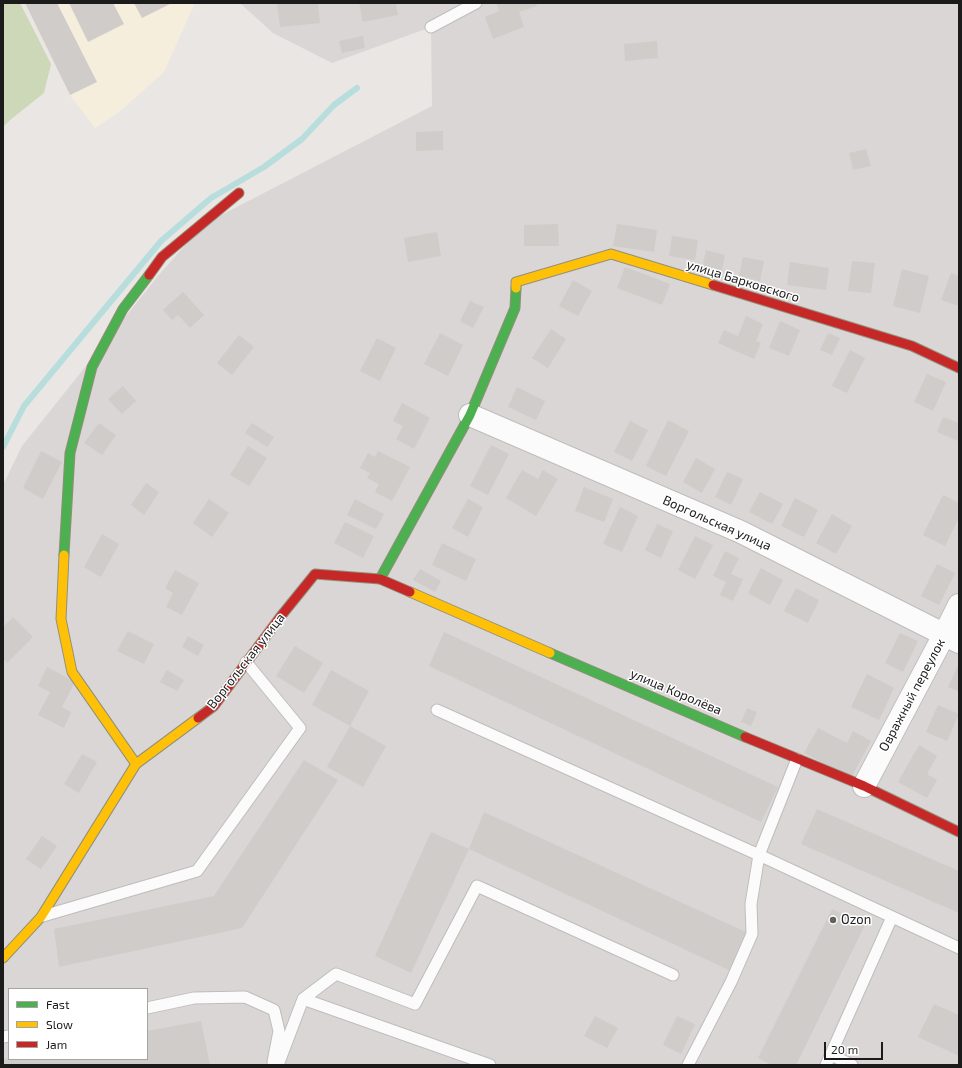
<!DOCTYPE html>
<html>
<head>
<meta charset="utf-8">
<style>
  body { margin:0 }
  #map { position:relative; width:962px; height:1068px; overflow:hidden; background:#eae6e3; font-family:"Exo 2",sans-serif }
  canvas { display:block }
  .frame { position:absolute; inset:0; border:4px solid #1b1b1b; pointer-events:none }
  .legend { position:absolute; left:8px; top:988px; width:140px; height:72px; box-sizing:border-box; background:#fff; border:1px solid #a4a4a4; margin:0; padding:5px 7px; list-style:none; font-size:12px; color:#1b1b1b }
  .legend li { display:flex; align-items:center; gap:8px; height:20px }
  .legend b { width:20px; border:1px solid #a4a4a4 }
  .scale { position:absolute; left:824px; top:1042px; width:59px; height:18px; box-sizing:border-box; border:2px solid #1b1b1b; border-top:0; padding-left:5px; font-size:12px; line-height:14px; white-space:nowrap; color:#1b1b1b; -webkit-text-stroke:3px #fff; paint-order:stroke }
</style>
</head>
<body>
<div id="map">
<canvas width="962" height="1068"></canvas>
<div class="frame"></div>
<ul class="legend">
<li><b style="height:5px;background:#4caf50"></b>Fast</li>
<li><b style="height:5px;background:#ffc107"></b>Slow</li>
<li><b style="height:5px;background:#c62828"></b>Jam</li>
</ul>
<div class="scale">20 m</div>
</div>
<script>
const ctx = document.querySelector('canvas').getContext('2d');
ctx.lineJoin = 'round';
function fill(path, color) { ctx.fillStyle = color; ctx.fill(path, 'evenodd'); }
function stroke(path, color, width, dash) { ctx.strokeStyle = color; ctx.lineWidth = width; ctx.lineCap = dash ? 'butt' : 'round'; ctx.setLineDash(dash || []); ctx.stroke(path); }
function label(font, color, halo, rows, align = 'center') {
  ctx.font = font + ' "Exo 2",sans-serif'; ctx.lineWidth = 3; ctx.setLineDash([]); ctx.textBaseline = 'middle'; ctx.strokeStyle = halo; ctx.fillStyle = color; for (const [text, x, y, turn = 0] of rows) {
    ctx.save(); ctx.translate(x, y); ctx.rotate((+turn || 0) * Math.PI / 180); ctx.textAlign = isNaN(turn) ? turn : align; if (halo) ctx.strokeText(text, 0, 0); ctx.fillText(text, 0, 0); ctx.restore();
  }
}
fill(new Path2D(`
  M240 3H959V1065H3V485L22 446 158 276 204 224 432 106 431 27 332 63 273 33ZM9 989H147V1059H9Z`), '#d9d6d5');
fill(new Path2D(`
  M25 3H195L164 72 119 112 95 128 70 95Z`), '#f5eedd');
fill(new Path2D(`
  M3 3H20L51 64 44 93 10 120 3 127Z`), '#ccd8b8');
stroke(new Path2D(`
  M3 447 24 406 161 241 211 198 264 167 302 139 334 105 357 88`), '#b7dedc', 6);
fill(new Path2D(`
  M25 3H57L97 82 70 95Z
  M69 3H113L124 24 88 42Z
  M134 3H172L142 18Z
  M294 3H318L320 23 280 27 277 4Z
  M359 3H396L398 15 363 22Z
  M496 3H536L537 6 519 12 524 27 493 39 485 17 499 11Z
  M363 36 365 48 342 53 339 41Z
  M657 41 658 58 625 61 624 44Z
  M443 131V150L416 151V132Z
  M866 149 871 166 853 170 849 153Z
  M558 224 559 246H524V225Z
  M617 224 657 230 654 252 613 246Z
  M437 232 441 256 408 262 404 238Z
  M672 236 698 240 695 260 669 256Z
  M706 250 725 255 721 274 702 269Z
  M743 257 764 261 760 281 739 276Z
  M852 261 875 263 871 293 848 291Z
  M790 262 829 268 826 290 787 285Z
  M625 267 670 284 662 305 617 288Z
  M902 269 929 276 920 313 893 306Z
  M951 273 959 276V306L941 300Z
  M573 280 592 291 578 316 559 306Z
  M183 292 204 315 190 328 178 315 172 320 163 310Z
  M470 301 484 307 473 328 460 321Z
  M746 316 763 324 756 341 761 343 754 359 718 343 724 330 738 336Z
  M780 321 800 330 789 356 769 348Z
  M551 329 566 339 548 368 532 358Z
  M440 333 463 345 448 376 424 364Z
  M828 333 840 338 832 355 820 350Z
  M239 335 254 347 232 375 217 363Z
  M377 338 396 348 380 381 360 371Z
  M850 350 865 358 847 393 832 386Z
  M927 374 946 382 933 411 914 402Z
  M123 386 136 401 122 414 108 399Z
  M517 387 545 401 536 420 508 407Z
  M402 403 430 418 414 449 396 439 403 426 393 421Z
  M943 417 959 423 958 441 937 432Z
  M668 420 689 431 666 476 646 466Z
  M630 421 648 430 632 461 614 452Z
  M99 423 116 435 102 455 84 443Z
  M252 423 274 437 267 447 245 433Z
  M491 445 509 454 488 495 470 486Z
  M248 446 267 458 249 486 230 475Z
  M41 451 62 462 43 499 23 488Z
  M378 451 410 467 392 501 375 492 379 484 367 478 370 473 360 468 368 453 375 457Z
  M696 458 715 469 702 493 683 482Z
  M522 470 538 479 543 470 558 479 536 516 506 498Z
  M727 472 743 479 731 505 715 497Z
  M146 483 159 492 144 515 131 505Z
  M584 487 613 499 604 522 575 511Z
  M760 492 783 504 772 524 749 512Z
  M943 495 959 503V518L945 546 923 535Z
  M795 498 818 510 804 537 781 526Z
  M209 499 229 513 212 537 193 523Z
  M355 499 384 514 376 529 347 515Z
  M468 499 483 507 468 537 452 528Z
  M620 507 638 516 622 552 603 544Z
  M832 514 852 526 836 554 816 543Z
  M345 522 374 536 363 558 334 543Z
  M657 524 673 531 661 558 645 550Z
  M102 534 119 544 101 577 84 567Z
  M695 536 713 545 695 579 678 570Z
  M442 543 476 559 466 581 432 565Z
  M725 551 739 558 731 574 743 579 733 601 720 595 726 582 713 576Z
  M937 564 955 573 939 605 921 596Z
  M761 568 783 580 770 605 748 593Z
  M420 569 441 581 435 592 413 580Z
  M175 570 199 583 182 615 166 607 173 593 165 588Z
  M796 588 819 600 808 623 784 611Z
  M13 617 33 637 7 663 3 658V627Z
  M128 631 154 644 144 664 117 651Z
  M444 632 778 787 761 822 429 666Z
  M900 633 918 641 903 672 885 663Z
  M188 636 204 645 198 656 182 647Z
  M295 646 323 663 304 693 276 676Z
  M959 663V692L948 687Z
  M47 667 75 682 62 707 71 712 64 728 38 715 50 692 38 686Z
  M167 670 184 680 177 691 160 682Z
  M331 670 369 691 350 726 386 746 363 787 327 767 350 726 312 705Z
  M867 674 894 688 879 720 851 707Z
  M938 705 959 714 947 741 926 732Z
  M747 708 757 712 751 726 741 722Z
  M818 728 847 743 853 731 871 741 851 778 804 753Z
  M919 745 937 756 927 774 937 780 927 798 898 782Z
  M82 754 97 762 79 793 64 784Z
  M304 760 338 780 242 928 59 967 54 929 214 896Z
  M817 809 959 871V913L801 844Z
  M484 812 748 933 731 971 469 849Z
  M431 832 469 849 411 973 375 956Z
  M42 836 57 846 41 869 26 859Z
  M832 909 865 925 796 1065H772L758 1058Z
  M934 1004 959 1015V1056L918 1037Z
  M595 1016 618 1028 607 1048 584 1036Z
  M677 1016 695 1024 681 1054 663 1045Z
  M201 1021 210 1065H3V1059L9 1058V1059H147V1031Z`), '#d0ccca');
const lane = new Path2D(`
  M431 27 476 3
  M437 710 759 855 959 948
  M43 916 197 871 300 728 246 662
  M303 999 336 974 415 1004 477 886 673 975
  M147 1008 194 998 245 997 274 1010 279 1031 273 1062
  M3 1037 9 1036
  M831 1055 852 1065
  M278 1065 303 999 490 1065
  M688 1065 731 982 752 934 751 904 759 855 797 759
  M826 1065 892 917`);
const street = new Path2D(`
  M470 415 741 532 959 642
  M864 786 944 635 959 605`);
const fast = new Path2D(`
  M64 555 70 453 92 367 123 309 149 275
  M380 579 470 415 515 308 516 288
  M550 653 745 737`);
const slow = new Path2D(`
  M516 288V282L611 254 713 285
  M64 555 61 619 72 672 136 764
  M410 592 550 653
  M3 958 41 917 136 764 198 718`);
const jam = new Path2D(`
  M149 275 162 257 239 193
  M713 285 912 346 959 368
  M198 718 214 706 281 616 315 574 380 579 410 592
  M745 737 864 786 959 832`);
stroke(lane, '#bfbdbc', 13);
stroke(street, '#bfbdbc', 24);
stroke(fast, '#938f7c', 11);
stroke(slow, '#938f7c', 11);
stroke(jam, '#938f7c', 11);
stroke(lane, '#fcfbfb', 11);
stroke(street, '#fcfbfb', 22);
stroke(fast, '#4caf50', 9);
stroke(slow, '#ffc107', 9);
stroke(jam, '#c62828', 9);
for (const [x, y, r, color] of [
  [833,920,4,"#636261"]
]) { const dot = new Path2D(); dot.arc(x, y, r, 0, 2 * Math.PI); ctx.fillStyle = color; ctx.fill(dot); stroke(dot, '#fff', 1.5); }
label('13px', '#1b1b1b', '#fff', [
  ["улица Барковского",743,281,17],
  ["Воргольская улица",717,523,24],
  ["Воргольская улица",246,661,-52],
  ["улица Королёва",676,692,23],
  ["Овражный переулок",912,695,-62]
]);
label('13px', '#1b1b1b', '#fff', [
  ["Ozon",841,920]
], 'left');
</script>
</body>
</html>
